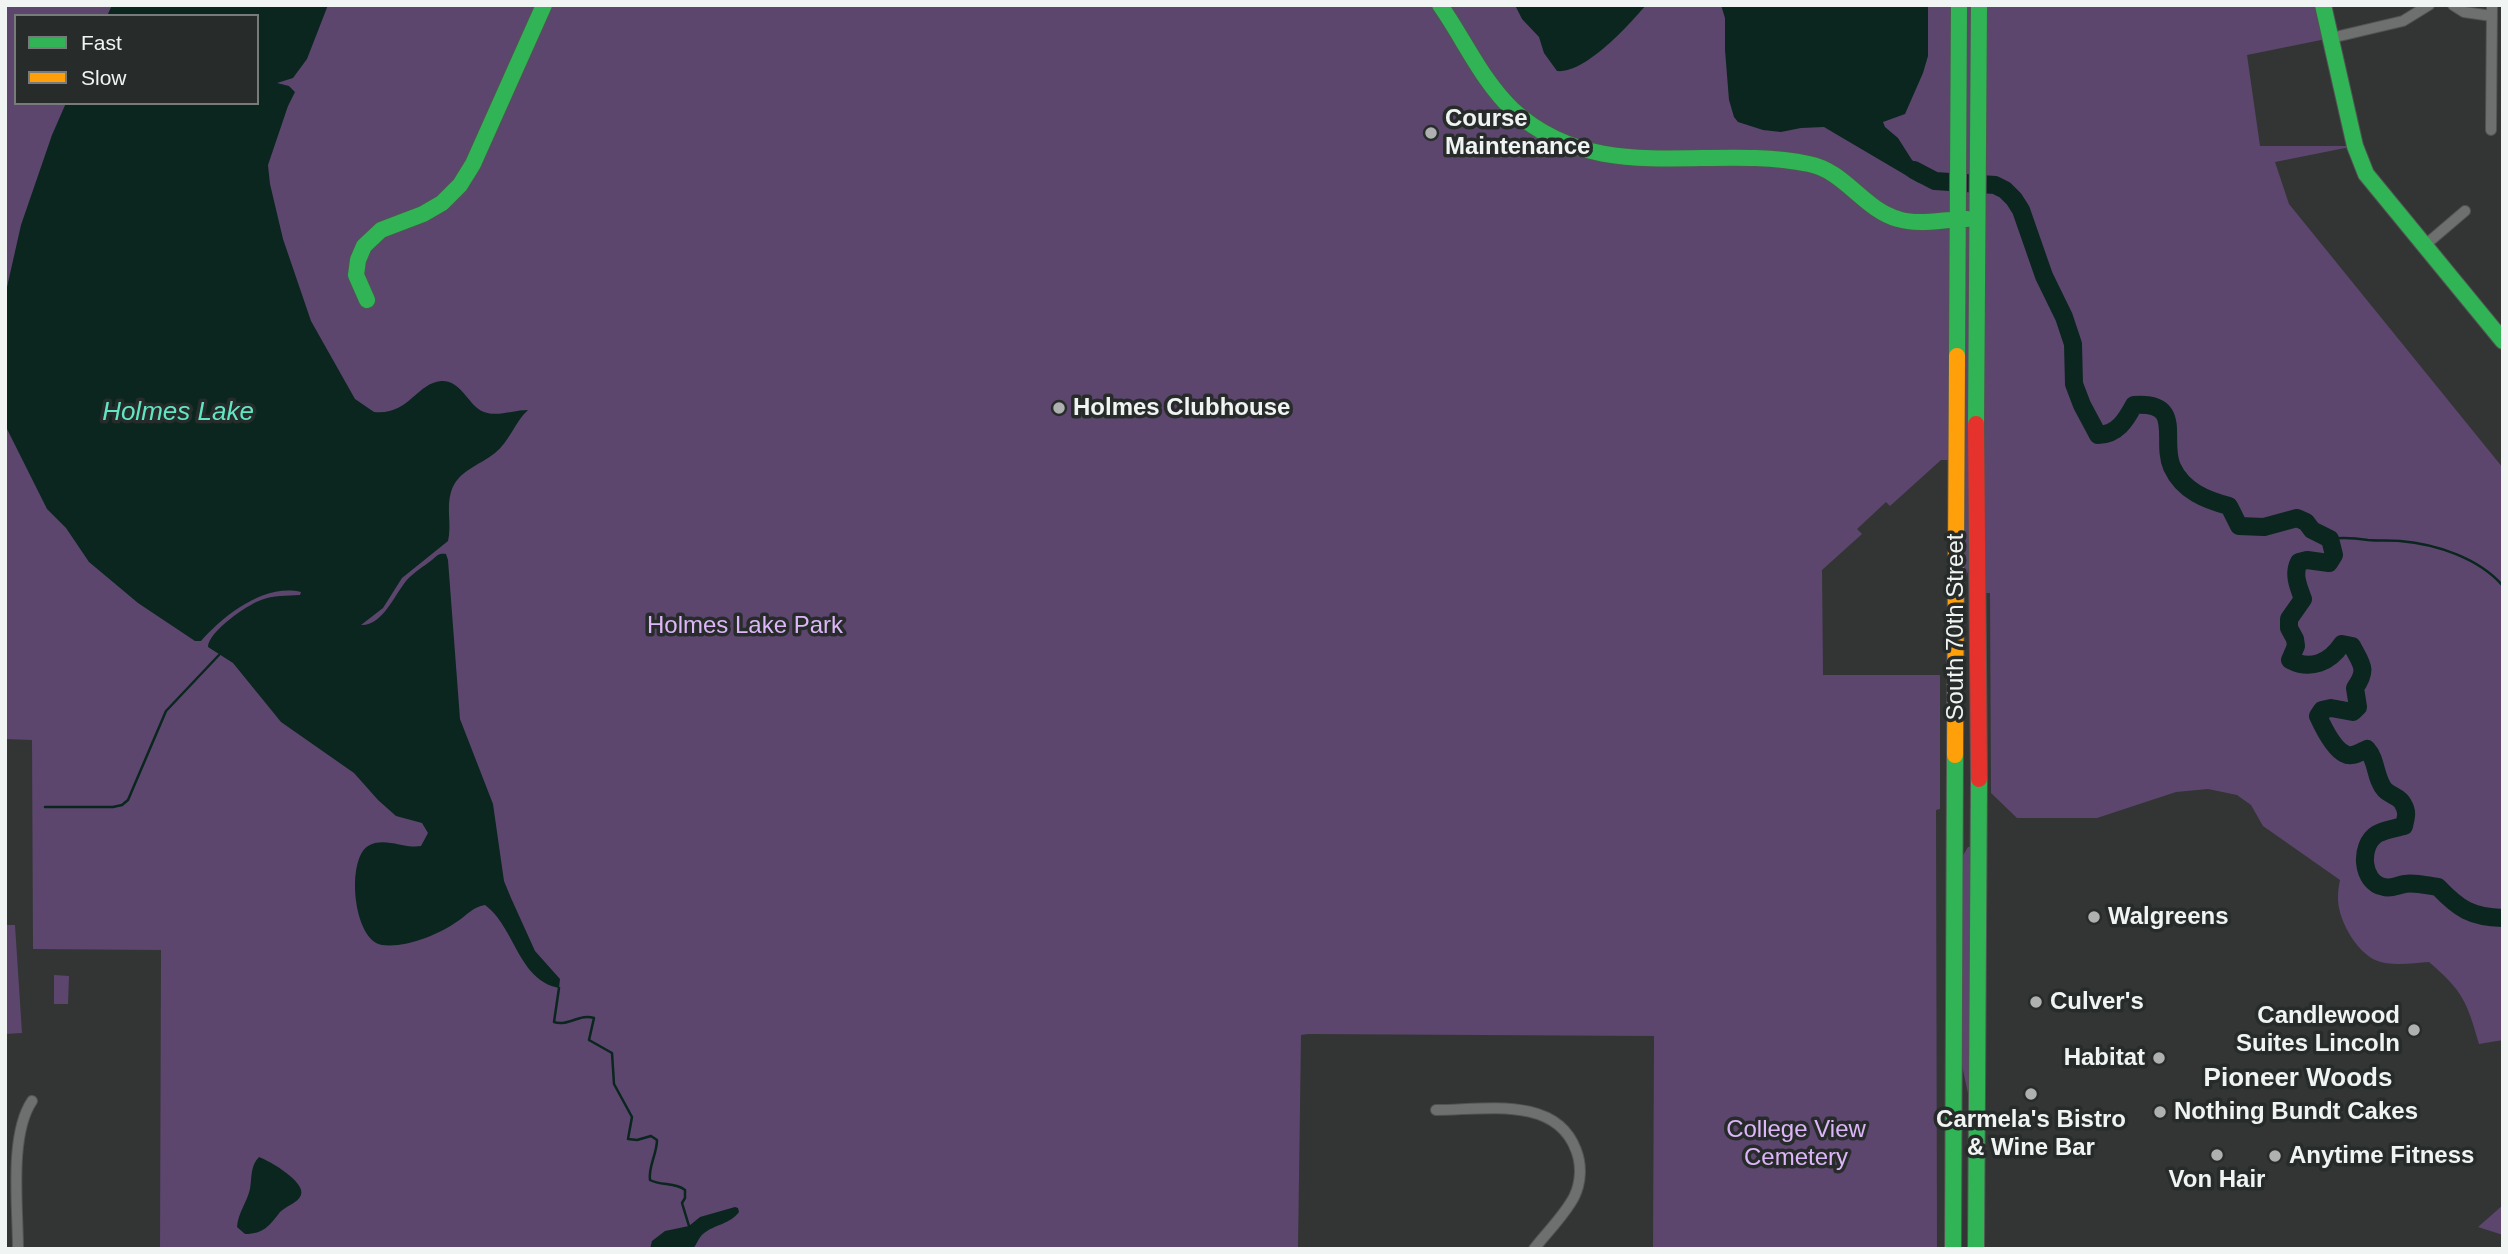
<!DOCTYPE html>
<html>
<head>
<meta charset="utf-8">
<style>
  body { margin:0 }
  #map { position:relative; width:2508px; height:1254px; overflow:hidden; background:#323534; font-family:Arial,sans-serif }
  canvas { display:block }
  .frame { position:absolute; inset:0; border:7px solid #f0f4f3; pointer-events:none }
  .legend { position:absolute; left:14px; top:14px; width:245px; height:91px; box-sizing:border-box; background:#272c2a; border:2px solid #777c7a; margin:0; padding:9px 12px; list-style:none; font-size:21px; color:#f0f4f3 }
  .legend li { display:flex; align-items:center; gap:14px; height:35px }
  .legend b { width:35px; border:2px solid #777c7a }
</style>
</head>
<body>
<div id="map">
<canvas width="2508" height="1254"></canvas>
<div class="frame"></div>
<ul class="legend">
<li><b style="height:9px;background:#30b455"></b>Fast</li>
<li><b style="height:9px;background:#ff9f0a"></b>Slow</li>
</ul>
</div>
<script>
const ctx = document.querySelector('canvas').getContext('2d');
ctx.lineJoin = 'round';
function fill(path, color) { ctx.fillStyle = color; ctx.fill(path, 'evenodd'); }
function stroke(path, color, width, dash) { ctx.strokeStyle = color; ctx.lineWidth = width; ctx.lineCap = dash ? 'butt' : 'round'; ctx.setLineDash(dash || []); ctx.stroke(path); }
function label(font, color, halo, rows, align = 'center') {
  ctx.font = font + ' Arial,sans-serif'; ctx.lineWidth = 7; ctx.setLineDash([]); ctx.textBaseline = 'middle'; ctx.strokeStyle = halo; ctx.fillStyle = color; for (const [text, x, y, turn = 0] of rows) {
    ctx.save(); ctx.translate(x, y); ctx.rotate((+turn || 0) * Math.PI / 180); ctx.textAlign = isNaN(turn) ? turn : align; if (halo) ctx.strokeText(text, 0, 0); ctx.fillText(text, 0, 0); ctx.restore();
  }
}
fill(new Path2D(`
  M5 5H2323L2331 38 2247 55 2260 146H2355L2275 162 2289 204 2503 468V1040L2479 1044C2467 1002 2463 991 2429 962 2413 963 2391 967 2375 960 2355 950 2337 918 2338 896 2338 891 2339 885 2340 880L2263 826 2251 805 2237 795 2208 789 2176 792 2097 818H2017L1991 793 1990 593H1979L1970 544 1969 568 1963 586 1961 460H1941L1890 506 1886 502 1857 529 1862 534 1822 570 1823 675H1940V809L1936 810 1937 1249H1653L1654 1036 1308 1034 1301 1035 1298 1249H160L161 950 33 949 32 740 5 739ZM16 16H257V103H16Z
  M1968 847H1971V1108L1961 1060V859Z
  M5 925H15L22 1033 5 1034Z
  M54 975 69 976 68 1004H54Z
  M2503 1205V1235L2478 1227Z`), '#5c466d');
fill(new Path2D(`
  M112 5H328L307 59 293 78 277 83 289 86 295 92 288 106 268 165 270 184 283 239 311 321 355 399 374 412C408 416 417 383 441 381 462 380 468 406 484 412 497 417 514 410 528 410 514 423 510 441 495 453 479 466 458 470 451 492 446 508 452 525 448 541L402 578 383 608 361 625C382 626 394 596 406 581 414 572 423 567 432 560 437 556 438 553 446 554L448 560 460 719 493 804 504 881 511 898 535 951 560 979 559 988C518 980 515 927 485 905 473 907 467 915 458 921 438 935 406 948 382 945 353 940 346 860 368 846 384 836 404 849 421 846L428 833 422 823 396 816 378 800 354 773 281 722 233 663 208 647C208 632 247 605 261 600 273 595 287 596 300 595L301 592C264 583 223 616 201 641H195L138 603 89 562 66 528 47 509 5 425V296L21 225 52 135 66 103H257V16H107Z
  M1515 5H1646C1629 25 1585 74 1557 71L1544 53 1539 37 1522 19Z
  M1721 5H1928V56L1923 73 1905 114 1883 122 1885 127 1898 138 1912 160 1932 175 1935 181 1931 184 1919 183 1824 127 1801 128 1781 132 1763 130 1738 122 1734 117 1729 100 1725 50V18Z
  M259 1157C270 1161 306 1182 301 1195 298 1203 286 1206 280 1212 270 1225 264 1234 245 1234L237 1227C238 1213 247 1202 250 1189 252 1178 250 1166 259 1157Z
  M735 1207 738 1208 739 1212C729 1225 715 1224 703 1234 699 1237 697 1244 693 1249H650L652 1241 665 1231 689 1226 700 1217Z`), '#0a261f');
stroke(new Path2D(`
  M2330 539C2344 537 2354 538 2368 540 2379 541 2390 540 2400 541 2436 544 2479 558 2503 586
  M45 807H113L122 805 128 800 166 711 219 655
  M559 988 554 1022C568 1027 580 1013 594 1018L589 1040 612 1053 614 1084 632 1117 628 1139 637 1140 651 1136 657 1140C657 1154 648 1167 650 1180 661 1186 675 1182 685 1190V1198L682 1203 689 1226`), '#0a261f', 2.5);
stroke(new Path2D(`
  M1914 170 1935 181 1995 185 2005 190 2014 199 2021 210 2044 276 2064 317 2073 344 2074 384 2082 405 2098 435C2117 435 2126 420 2134 405 2185 401 2160 440 2172 467 2183 491 2206 500 2229 506L2239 526 2264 527 2297 518 2306 522 2312 530 2330 539 2334 555 2329 563 2307 560 2299 562C2293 574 2298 586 2303 599L2289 619V628L2295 639 2296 646 2290 660C2311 671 2330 662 2342 644L2352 646C2362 665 2368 669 2355 688L2358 707 2353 712 2331 708 2322 710 2318 716C2323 727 2334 749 2345 754 2352 758 2360 752 2367 749 2377 760 2375 779 2385 790 2391 796 2400 797 2403 804 2408 812 2406 817 2404 826 2396 828 2384 830 2377 834 2359 845 2361 883 2384 887 2392 889 2397 885 2405 884 2415 882 2428 886 2438 887 2459 909 2471 917 2503 918`), '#0a261f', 18);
const street = new Path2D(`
  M2453 5 2464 12 2492 16
  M2331 38 2403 21 2429 5
  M2491 130 2492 5
  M2424 246 2465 211
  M1436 1110C1483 1110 1556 1095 1576 1150 1582 1165 1581 1183 1574 1197 1564 1216 1547 1232 1534 1249
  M18 1249C18 1207 9 1135 32 1101`);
const fast = new Path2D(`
  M1440 5C1464 39 1482 81 1513 110 1598 188 1708 143 1809 164 1845 171 1863 209 1898 219 1920 226 1944 219 1967 219
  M2323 5 2355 146 2366 174 2503 341
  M367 300 356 275 358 260 364 246 381 230 423 214 442 203 460 185 473 164 544 5
  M1957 356 1959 5
  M1976 424 1979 5
  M1953 1249 1955 755
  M1976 1249 1979 779`);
const slow = new Path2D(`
  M1955 755 1957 356`);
const jam = new Path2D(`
  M1976 424 1979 779`);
stroke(street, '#525453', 12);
stroke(fast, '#525453', 18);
stroke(slow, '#525453', 18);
stroke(jam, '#525453', 18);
stroke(street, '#6e7070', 10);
stroke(fast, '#30b455', 16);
stroke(slow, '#ff9f0a', 16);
stroke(jam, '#e5322d', 16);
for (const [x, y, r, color] of [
  [1431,133,7,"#aeb1b0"],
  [1059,408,7,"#aeb1b0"],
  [2094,917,7,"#aeb1b0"],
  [2036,1002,7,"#aeb1b0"],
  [2414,1030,7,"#aeb1b0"],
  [2159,1058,7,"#aeb1b0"],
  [2031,1094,7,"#aeb1b0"],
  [2160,1112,7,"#aeb1b0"],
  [2217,1155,7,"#aeb1b0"],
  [2275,1156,7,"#aeb1b0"]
]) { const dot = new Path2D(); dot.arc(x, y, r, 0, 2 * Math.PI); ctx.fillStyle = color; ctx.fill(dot); stroke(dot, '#272c2a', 2.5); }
label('bold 24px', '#f0f4f3', '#272c2a', [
  ["Course",1445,119],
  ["Maintenance",1445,147],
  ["Holmes Clubhouse",1073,408],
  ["Walgreens",2108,917],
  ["Culver's",2050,1002],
  ["Candlewood",2400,1016,"right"],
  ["Suites Lincoln",2400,1044,"right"],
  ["Habitat",2145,1058,"right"],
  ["Nothing Bundt Cakes",2174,1112],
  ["Carmela's Bistro",2031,1120,"center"],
  ["& Wine Bar",2031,1148,"center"],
  ["Anytime Fitness",2289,1156],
  ["Von Hair",2217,1180,"center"]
], 'left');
label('24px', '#ddb6fa', '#272c2a', [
  ["Holmes Lake Park",745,626],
  ["College View",1796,1130],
  ["Cemetery",1796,1158]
]);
label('24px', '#f0f4f3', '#272c2a', [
  ["South 70th Street",1956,627,-90]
]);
label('italic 26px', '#61e6c5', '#272c2a', [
  ["Holmes Lake",178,413]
]);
label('bold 26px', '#f0f4f3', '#272c2a', [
  ["Pioneer Woods",2298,1079]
]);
</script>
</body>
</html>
